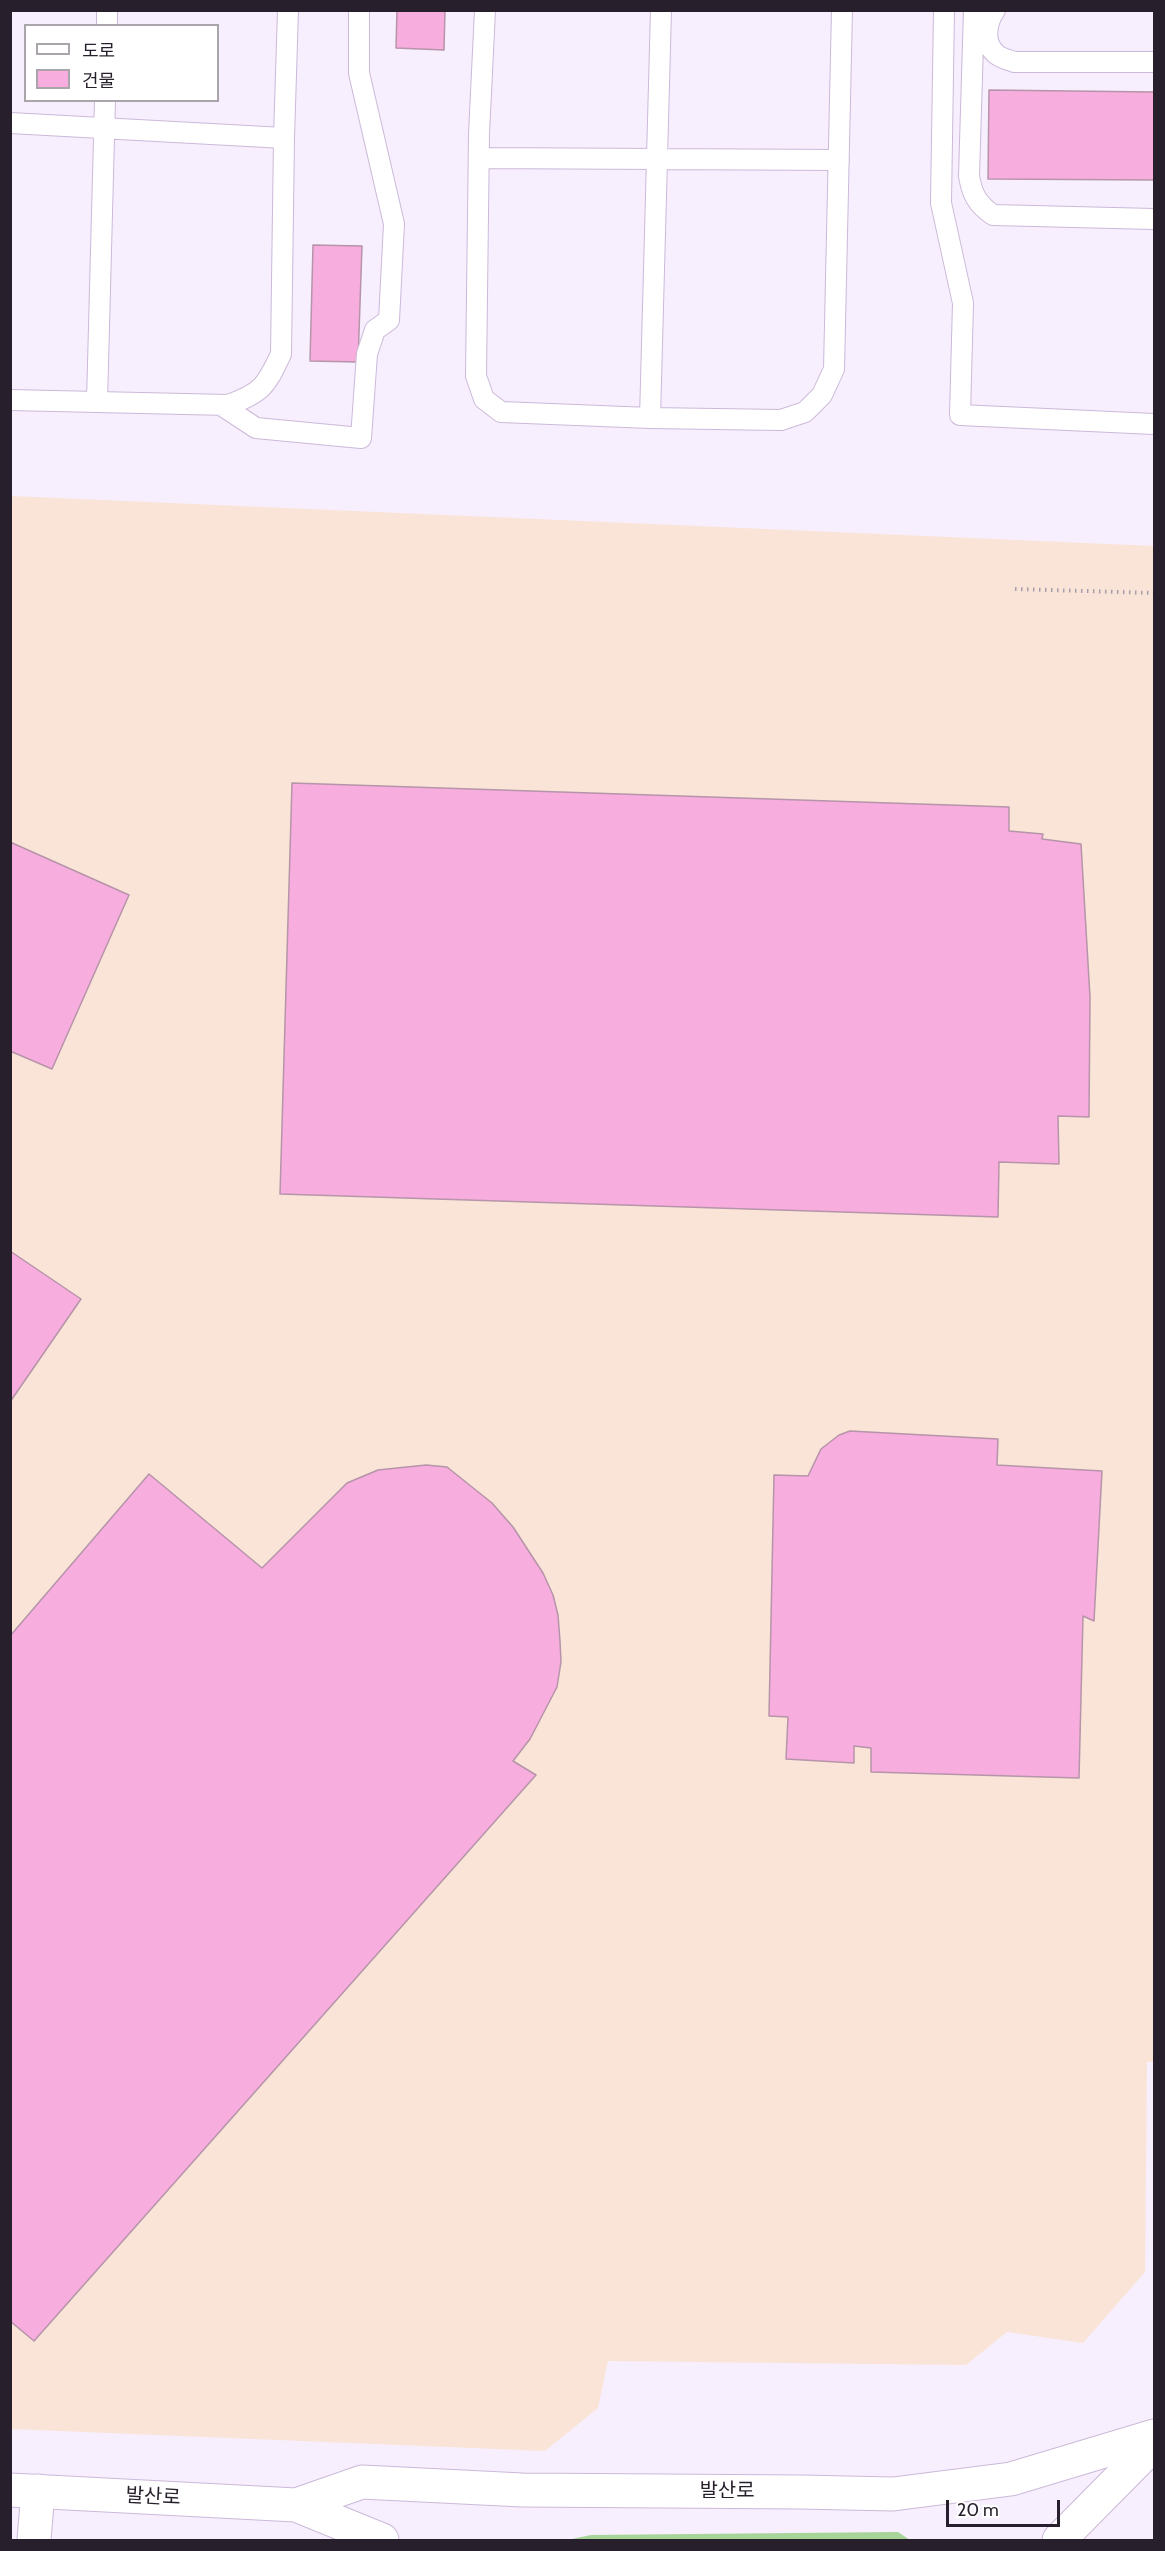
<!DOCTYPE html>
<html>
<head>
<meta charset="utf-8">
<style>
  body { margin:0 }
  #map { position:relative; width:1165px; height:2551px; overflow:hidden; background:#f7effd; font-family:Cabin,"Noto Sans KR",sans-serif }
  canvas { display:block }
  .frame { position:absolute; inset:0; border:12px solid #271f2b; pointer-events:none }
  .legend { position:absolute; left:24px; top:24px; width:195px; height:78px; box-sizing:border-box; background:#fff; border:2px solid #a9a5aa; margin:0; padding:8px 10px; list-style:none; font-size:18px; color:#271f2b }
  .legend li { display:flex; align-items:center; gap:12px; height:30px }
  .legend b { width:30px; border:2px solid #a9a5aa }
  .scale { position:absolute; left:946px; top:2500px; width:114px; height:27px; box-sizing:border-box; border:3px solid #271f2b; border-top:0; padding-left:8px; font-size:18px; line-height:21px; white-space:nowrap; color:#271f2b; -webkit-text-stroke:4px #fff; paint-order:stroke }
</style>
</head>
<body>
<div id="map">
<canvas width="1165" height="2551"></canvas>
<div class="frame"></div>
<ul class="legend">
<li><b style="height:8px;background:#fff"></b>도로</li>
<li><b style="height:16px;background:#f7addd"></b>건물</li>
</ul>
<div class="scale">20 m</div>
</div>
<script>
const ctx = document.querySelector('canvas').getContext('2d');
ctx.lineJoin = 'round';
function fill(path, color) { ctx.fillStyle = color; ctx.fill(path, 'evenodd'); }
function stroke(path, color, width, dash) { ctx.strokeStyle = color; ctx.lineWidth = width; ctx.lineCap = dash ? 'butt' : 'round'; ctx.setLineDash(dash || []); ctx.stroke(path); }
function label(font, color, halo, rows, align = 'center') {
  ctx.font = font + ' Cabin,"Noto Sans KR",sans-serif'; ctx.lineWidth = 6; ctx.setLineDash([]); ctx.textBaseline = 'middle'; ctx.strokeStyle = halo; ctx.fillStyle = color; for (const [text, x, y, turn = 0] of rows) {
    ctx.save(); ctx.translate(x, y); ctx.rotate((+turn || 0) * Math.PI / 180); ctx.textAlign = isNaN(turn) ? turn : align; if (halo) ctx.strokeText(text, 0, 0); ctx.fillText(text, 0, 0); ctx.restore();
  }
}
fill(new Path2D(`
  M11 496 1154 546V2062H1147L1145 2272 1083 2343 1007 2332 966 2365 608 2361 598 2408 545 2451 11 2429Z`), '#fae4d7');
fill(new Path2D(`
  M898 2532 910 2540H567L591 2535Z`), '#a7d497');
const building = new Path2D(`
  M397 10H445L444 50 396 48Z
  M989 90 1154 92V180L988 179Z
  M313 245 362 246 358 362 310 361Z
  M292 783 1009 807V831L1043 834 1042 839 1081 844 1090 997 1089 1117 1058 1116 1059 1164 999 1162 998 1217 280 1194Z
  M10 842 129 895 52 1069 10 1051Z
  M10 1251 81 1299 10 1402Z
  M850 1431 998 1439 997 1465 1102 1471 1094 1621 1083 1616 1079 1778 871 1772V1748L854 1746V1763L786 1759 788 1717 769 1716 774 1475 808 1476 821 1449 839 1435Z
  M426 1465 447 1467 492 1503 513 1527 543 1573 553 1595 558 1615 560 1641 561 1662 557 1687 530 1739 513 1761 536 1775 34 2341 10 2321V1636L149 1474 262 1568 347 1483 378 1470Z`);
fill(building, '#f7addd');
stroke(building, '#b694a9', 1.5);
const lane = new Path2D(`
  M485 10 479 134 476 376 484 399 501 412 650 418 781 420 805 412 822 395 834 369 842 10
  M944 10 941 203 963 303 960 415 1154 424
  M974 10 969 176C972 194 977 204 993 215L1154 219
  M995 10C986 23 983 43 996 54 1000 58 1009 60 1014 62H1154
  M107 26V10
  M10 123 284 138
  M479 158 839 160
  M10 400 228 405C262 393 266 386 281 354L284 138 288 10
  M97 402 105 100
  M221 405 256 428 361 438 367 354 375 330 389 320 394 224 359 73V10
  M650 418 661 10`);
const street = new Path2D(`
  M34 2540 38 2491`);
const secondary = new Path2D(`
  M10 2490 296 2505 382 2540
  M296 2505 362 2482 522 2490 801 2492 893 2494 1011 2479 1154 2436`);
const primary = new Path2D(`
  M1059 2540 1154 2444`);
stroke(lane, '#ccb9d9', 22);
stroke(street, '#ccb9d9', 35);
stroke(secondary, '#ccb9d9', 35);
stroke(primary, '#ccb9d9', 35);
stroke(new Path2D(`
  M1015 589 1154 593`), '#a59daa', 4, [1.5, 4.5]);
stroke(lane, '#fff', 20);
stroke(street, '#fff', 33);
stroke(secondary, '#fff', 33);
stroke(primary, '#fff', 33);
label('20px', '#271f2b', '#fff', [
  ["발산로",727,2491],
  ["발산로",153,2497,3]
]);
</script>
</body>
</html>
